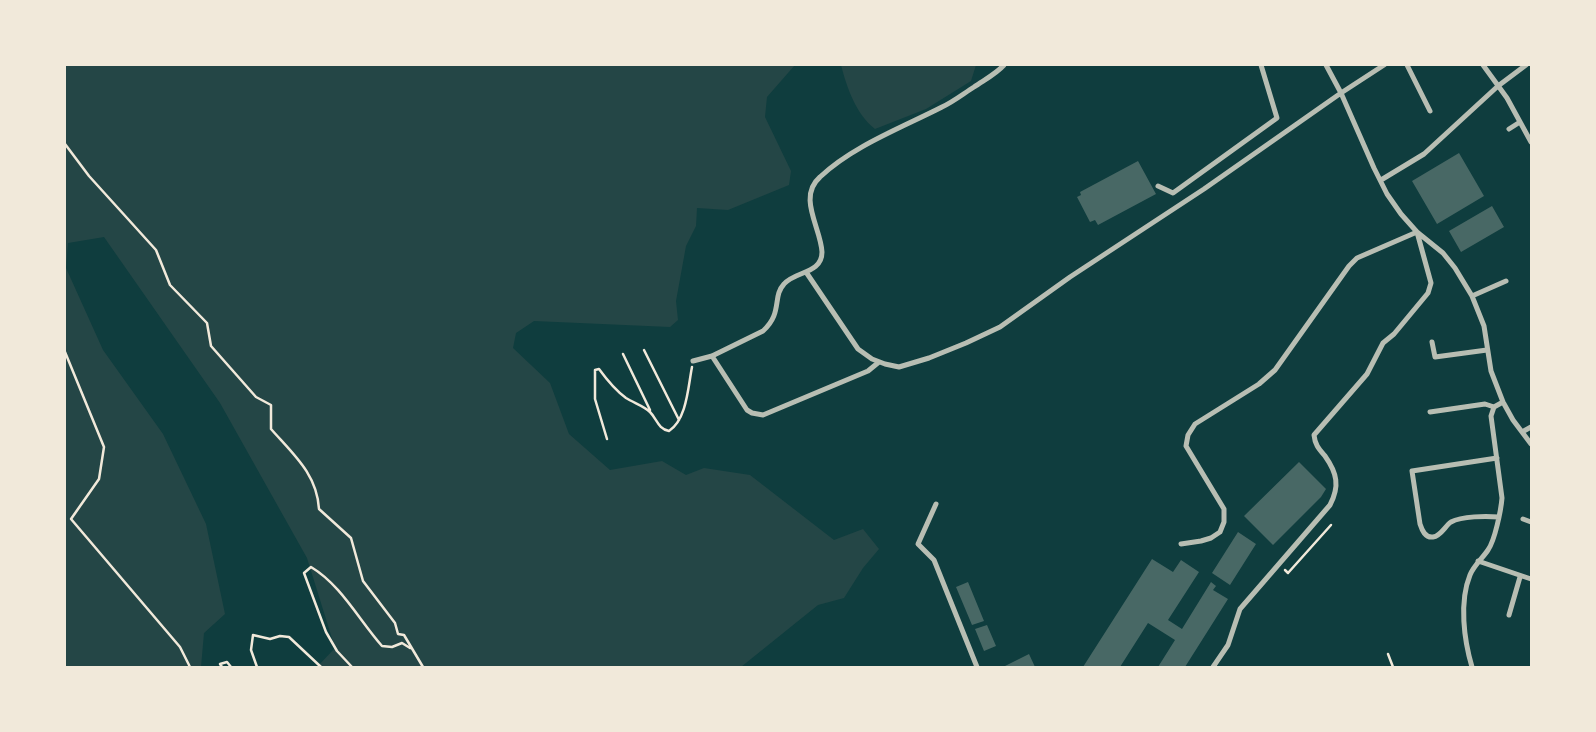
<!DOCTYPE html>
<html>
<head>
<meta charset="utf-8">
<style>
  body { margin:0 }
  #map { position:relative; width:1596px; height:732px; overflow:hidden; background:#0f3d3e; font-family:Ubuntu,sans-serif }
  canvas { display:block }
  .frame { position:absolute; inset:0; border:66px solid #f1e9da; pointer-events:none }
</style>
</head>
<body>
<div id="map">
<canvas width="1596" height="732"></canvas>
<div class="frame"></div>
</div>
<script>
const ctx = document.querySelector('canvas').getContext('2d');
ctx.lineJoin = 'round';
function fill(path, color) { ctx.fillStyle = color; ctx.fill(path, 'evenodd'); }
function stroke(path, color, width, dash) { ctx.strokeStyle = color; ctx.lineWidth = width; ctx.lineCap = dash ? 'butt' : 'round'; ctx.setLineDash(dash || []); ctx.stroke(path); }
fill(new Path2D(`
  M65 65H795L767 97 765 117 791 171 789 185 728 210 697 208 696 226 686 246 676 301 678 320 670 327 534 321 516 333 513 348 550 383 569 434 610 470 662 461 686 475 704 468 750 475 834 540 863 529 879 549 863 568 844 598 818 605 741 667H317L335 648 307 558 220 403 104 237 68 243 66 268 103 350 163 434 206 524 225 614 204 633 201 667H65Z
  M841 65H976L971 81 926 109 875 129C856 114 847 88 841 65Z`), '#244646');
fill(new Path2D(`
  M1459 153 1484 196 1437 224 1412 181Z
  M1138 161 1156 194 1098 225 1095 220 1090 222 1077 197 1081 195 1080 192Z
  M1492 206 1504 227 1461 252 1449 231Z
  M1299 462 1326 489 1321 497 1273 545 1244 516Z
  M1238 532 1256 544 1230 585 1212 573Z
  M1152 559 1173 572 1181 560 1199 572 1168 620 1182 629 1211 582 1216 586 1213 590 1228 599 1185 667H1158L1175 640 1148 623 1120 667H1083Z
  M968 582 984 621 972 625 956 587Z
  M987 625 996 646 984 651 975 629Z
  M1029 654 1035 667H1003Z`), '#486865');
stroke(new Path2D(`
  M65 144 89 176 156 250 170 285 207 323 211 346 256 397 271 405V429C293 454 317 474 319 509L351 538 363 581 395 623 398 634 404 635 423 667
  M644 350 679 420
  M65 352 104 447 99 479 71 519 180 647 190 667
  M623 354 650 410
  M607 439 595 399V370L599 369C607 380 615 390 626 398 634 403 644 406 650 412 657 419 658 429 669 431 687 419 688 387 692 367
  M1285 570 1288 573 1331 525
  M1388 654 1393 667
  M222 667 220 664 227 662 231 667
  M257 667 251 650 253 635 270 639 280 636 289 637 321 667
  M352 667 337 651 326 632 304 573 311 567C341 585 359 620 382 646L392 647 402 643 410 648`), '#f1e9da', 2.5);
stroke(new Path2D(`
  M1326 65 1341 93 1374 168 1387 194 1401 214 1417 232 1443 253 1455 268 1472 296 1484 326 1491 371 1503 402 1513 420 1531 444
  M1407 65 1430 111
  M1483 65 1507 98 1531 142
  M1509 129 1520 122
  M1381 180 1424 154 1498 86 1526 65
  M1158 186 1173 193 1277 118 1261 65
  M806 272 858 349 872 359 885 364 899 367 929 358 966 343 1000 327 1070 277 1204 189 1341 93 1384 65
  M1472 296 1506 281
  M1432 342 1435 357 1487 350
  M712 356 747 410 752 413 763 415 868 371 879 362
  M693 361 712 356 763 331C783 313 772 297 784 284 795 271 822 274 822 252 821 228 797 197 820 177 853 146 901 128 942 107 953 102 963 94 974 87 984 80 996 74 1004 65
  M1430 412 1485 404 1494 407 1503 402
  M1522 432 1531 427
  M1497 458 1412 471 1420 524C1422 530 1425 538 1433 537 1441 536 1445 526 1451 522 1462 516 1486 516 1499 517
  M936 504 918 544 934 560 977 667
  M1523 519 1531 522
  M1181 544 1201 541 1211 538 1220 532 1224 522V509L1186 446 1188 435 1195 424 1259 384 1275 370 1349 266 1357 258 1417 232 1431 283 1428 293 1394 334 1383 343 1367 374 1314 435C1315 445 1319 449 1325 456 1337 473 1340 486 1330 505L1240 609 1228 645 1213 667
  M1478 561 1531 579
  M1509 615 1520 577
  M1472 667C1464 640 1459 602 1470 575 1474 565 1482 559 1488 550 1495 540 1501 510 1502 498L1491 416 1494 407`), '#b8beb3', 5);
</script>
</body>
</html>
